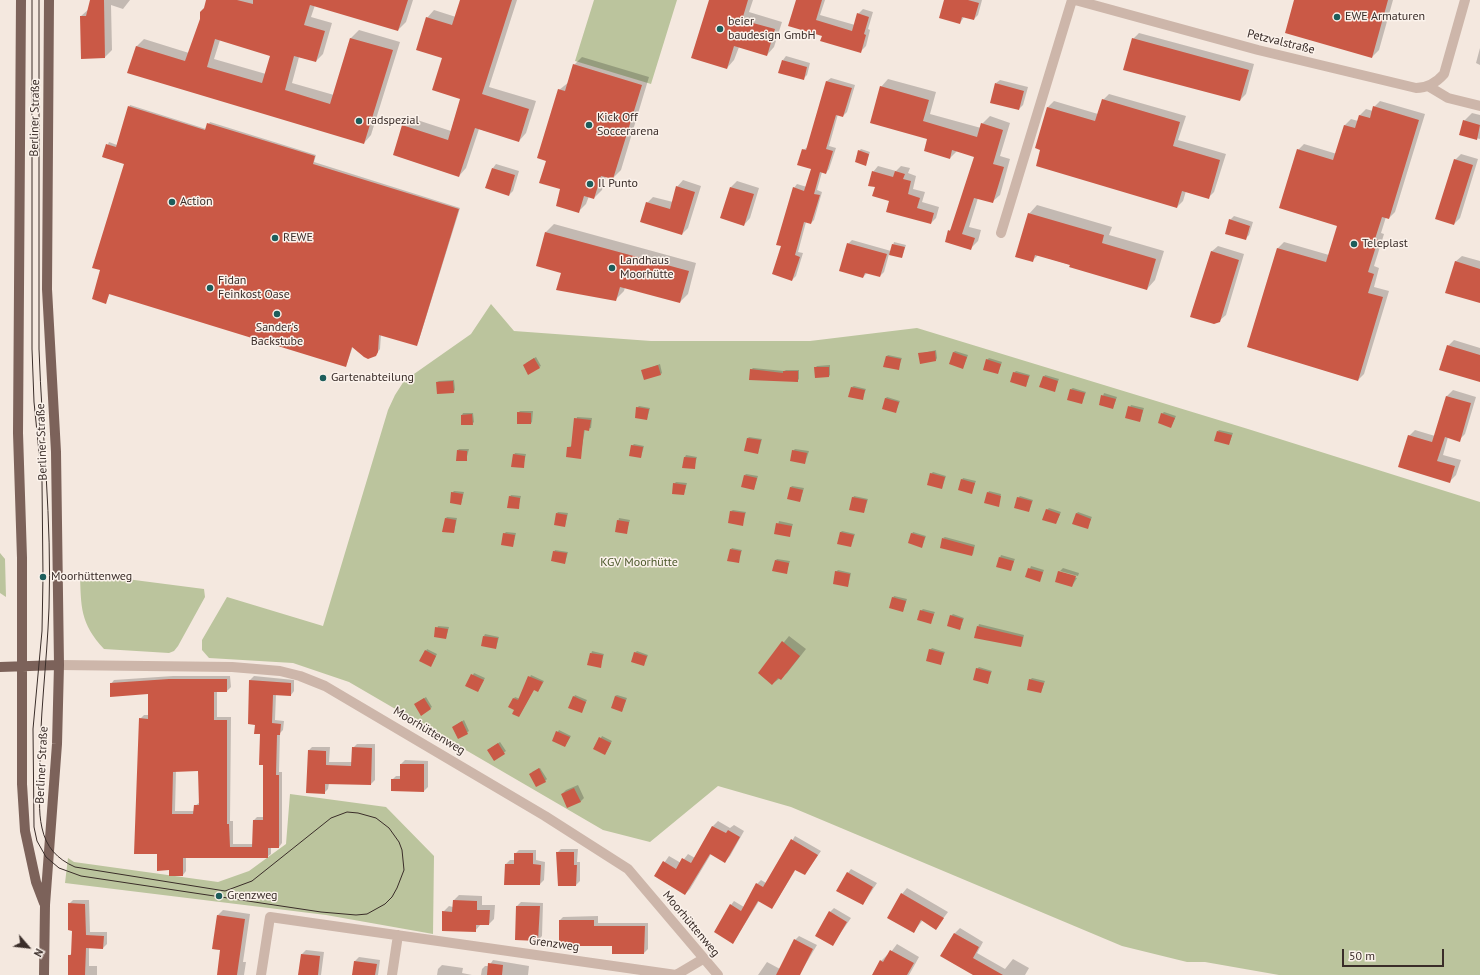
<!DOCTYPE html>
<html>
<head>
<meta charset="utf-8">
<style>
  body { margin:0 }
  #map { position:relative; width:1480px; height:975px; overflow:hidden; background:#f4e8df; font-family:"PT Sans",sans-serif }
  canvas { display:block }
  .north { position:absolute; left:8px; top:927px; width:40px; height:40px; -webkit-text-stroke:3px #fbf2eb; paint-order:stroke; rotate:118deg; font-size:11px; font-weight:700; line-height:16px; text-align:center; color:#3a2d29 }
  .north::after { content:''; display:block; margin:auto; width:14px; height:18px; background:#3a2d29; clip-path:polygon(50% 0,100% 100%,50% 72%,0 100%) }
  .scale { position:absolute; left:1342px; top:949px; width:102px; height:18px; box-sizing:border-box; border:2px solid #3a2d29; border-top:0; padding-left:5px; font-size:12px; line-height:14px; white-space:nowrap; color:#3a2d29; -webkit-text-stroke:3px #fbf2eb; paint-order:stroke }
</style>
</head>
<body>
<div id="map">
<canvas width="1480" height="975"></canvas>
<div class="north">N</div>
<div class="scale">50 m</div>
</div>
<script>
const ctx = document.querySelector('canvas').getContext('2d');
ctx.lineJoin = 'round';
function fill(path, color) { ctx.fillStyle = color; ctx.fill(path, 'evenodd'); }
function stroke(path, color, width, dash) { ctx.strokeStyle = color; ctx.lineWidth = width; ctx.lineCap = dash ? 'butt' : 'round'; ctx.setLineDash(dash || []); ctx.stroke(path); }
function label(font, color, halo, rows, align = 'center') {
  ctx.font = font + ' "PT Sans",sans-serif'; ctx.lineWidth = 3; ctx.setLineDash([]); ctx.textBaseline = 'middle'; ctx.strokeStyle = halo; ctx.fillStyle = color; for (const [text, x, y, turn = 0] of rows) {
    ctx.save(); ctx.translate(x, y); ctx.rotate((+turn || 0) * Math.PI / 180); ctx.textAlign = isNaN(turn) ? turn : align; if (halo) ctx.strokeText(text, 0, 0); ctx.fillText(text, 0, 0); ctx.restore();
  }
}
fill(new Path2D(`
  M594 0H677L651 84 575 61Z
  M491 304 514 331 651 341H810L917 328 1248 429 1480 502V975H1279L1205 962H1187L1122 946 791 807 718 786 650 842 603 830 349 682 293 663 209 658 202 650V640L227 597 323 626 388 410 395 395 404 381 471 334Z
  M0 553 5 559 6 597 0 593Z
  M80 573 204 589 205 597 178 646 174 651 169 653 104 649C80 623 81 607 80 573Z
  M290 794 386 807 434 856 433 934 326 915 65 883 68 858 74 862 218 882 249 871 286 844Z`), '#bbc49d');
fill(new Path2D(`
  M91 0H130L123 9 111 5 112 50 105 57 81 16 89 9Z
  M207 0H413L406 22 398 30 315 5 311 17 332 23 323 54 316 61 299 57 292 83 334 95 351 38 359 30 400 42 371 135 364 143 136 47 144 39 189 53ZM220 40 272 55 266 74 214 59Z
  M461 0H517L489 87 536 101 526 133 519 141 479 129 466 168 459 176 403 126 411 118 451 131 461 98 427 18 434 10 456 17Z
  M710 0H753L749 12 782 22 774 47 767 55 739 47 734 60 727 68Z
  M797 0H825L820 15 855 25 858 14 863 9 873 12 868 29 870 30 866 46 861 51 823 35Z
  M945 0H982L978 15 974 19 964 17 960 23Z
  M1295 0H1393L1379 50 1372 57Z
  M1139 33 1254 64 1246 94 1240 100 1133 39Z
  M1480 48V65L1476 63Z
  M786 56 810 63 807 75 803 79 783 60Z
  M582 57 649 77 621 170 613 178 606 176 602 190 594 198 589 196 586 204 578 212 562 189 547 160 559 90 569 82 574 65Z
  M831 78 855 85 847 112 843 116 838 114 829 146 836 148 829 169 826 173 822 172 817 190 822 192 814 220 811 223 806 222 798 252 803 253 796 276 792 280 782 245 794 188 797 184 807 187 812 169 803 150 808 147 827 81Z
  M888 79 936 92 930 114 981 128 982 124 990 116 1010 123 1000 156 1010 159 1000 195 992 202 978 198 969 227 981 230 978 241 971 248 949 231 953 227 975 156 957 151 950 158 881 87Z
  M1000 80 1028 87 1023 105 1019 109 996 83Z
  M1109 94 1186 116 1178 140 1226 154 1214 192 1208 198 1186 191 1183 201 1177 207 1042 149 1048 107 1054 101 1098 114 1103 100Z
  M1380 101 1425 114 1395 212 1389 218 1386 217 1381 233 1384 234 1374 266 1379 268 1374 287 1389 291 1364 374 1358 380 1248 347 1278 248 1284 242 1329 255 1338 225 1298 150 1304 144 1337 154 1345 125 1351 119 1358 121 1360 115 1366 109 1373 111 1374 107Z
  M130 105 206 129 210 122 316 155 314 162 460 208 418 343 416 345 381 334 380 349 377 353 353 346 346 366 110 293 106 302 102 270 125 164 103 157 109 142 117 145Z
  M1472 113 1480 115V139L1460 134 1464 121Z
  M861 149 870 152 866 164 859 151Z
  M1461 154 1478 159 1460 218 1454 224 1455 160Z
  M496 164 519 171 513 191 509 195 493 168Z
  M878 166 896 171 901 166 910 168 908 173 916 176 913 189 925 192 922 202 939 207 936 218 931 223 890 200 876 187 873 172Z
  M683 180 701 186 688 228 682 234 647 203 653 197 673 202 677 187Z
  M737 181 759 188 750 218 744 225 731 187Z
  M1037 205 1112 227 1109 235 1164 251 1155 280 1147 289 1038 255 1032 261 1029 214Z
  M1234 216 1253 222 1249 235 1245 239 1230 220Z
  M554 224 696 263 688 294 680 302 625 287 624 291 615 300 562 272 537 265 546 232Z
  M852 240 891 251 894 242 906 245 902 257 889 254 884 272 880 276 867 273 863 277 848 244Z
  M1218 246 1244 254 1226 315 1219 321 1211 252Z
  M1462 256 1480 261V302L1455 262Z
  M1454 340 1480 348V381L1448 346Z
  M936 350 937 358 936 360 919 354Z
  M955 351 968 355 963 368 953 353Z
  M888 355 902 358 898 369 886 357Z
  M536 357 541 366 539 367 526 363Z
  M989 358 1002 362 998 373 987 360Z
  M660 364 662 373 661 374 642 371Z
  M830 365V375L829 376 816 367 817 366Z
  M753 368 784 371 786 370H799V379L797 381 751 370Z
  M1016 371 1030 375 1026 386 1014 373Z
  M1045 375 1059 379 1054 391 1044 377Z
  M454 380 455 390 453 392 437 382 439 381Z
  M854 386 866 389 862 399 852 387Z
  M1073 388 1086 392 1082 403 1071 389Z
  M1453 390 1476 397 1465 434 1459 440 1448 437 1443 455 1461 460 1456 475 1450 481 1409 436 1415 430 1435 436 1447 396Z
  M1104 393 1117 397 1113 408 1100 405Z
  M887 397 900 401 896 411 885 399Z
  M1131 405 1144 408 1140 421 1126 417Z
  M639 406 650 408 647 419 637 408Z
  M520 411H533L532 422 531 423 518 413Z
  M1164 412 1176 416 1171 427 1162 414Z
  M463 413H473L474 422 472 424 462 415Z
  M577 417 592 418 591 428 585 429 580 458 568 447 572 446Z
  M1219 430 1233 433 1229 444 1218 431Z
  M749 437 762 439 758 453 748 438Z
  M634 444 644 446 641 457 632 446Z
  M459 449H469L466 460 458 450Z
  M795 449 809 451 805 463 793 451Z
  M515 453 526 454 523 467 514 455Z
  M686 455 697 457 694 468 685 457Z
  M933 472 946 476 942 488 931 474Z
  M746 474 758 476 754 489 745 475Z
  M963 478 976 481 971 493 962 480Z
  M676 482 687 483 684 494 674 484Z
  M792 486 804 488 800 501 790 488Z
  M454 491 464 492 461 504 452 493Z
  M989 491 1001 494 998 505 988 493Z
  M511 495 521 496 518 508 510 497Z
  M854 496 868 499 864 512 853 498Z
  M1020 496 1033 500 1029 511 1018 498Z
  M1049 508 1061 512 1056 523 1047 510Z
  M733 510 746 512 742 525 731 511Z
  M558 512 568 513 565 526 557 513Z
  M1078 512 1092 517 1087 528 1076 514Z
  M447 517 457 518 454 532 446 518Z
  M619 518 630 520 626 533 616 532Z
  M779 521 793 524 789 536 776 533Z
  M842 531 855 534 851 546 840 533Z
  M506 532 516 533 513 546 504 534Z
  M913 532 926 536 922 547 912 534Z
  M945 537 975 545 973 554 972 555 943 538Z
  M732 548 742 550 738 562 731 549Z
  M555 550 568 552 565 563 554 552Z
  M1001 555 1015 559 1010 570 997 566Z
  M777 559 790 561 786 573 776 560Z
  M1031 566 1044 570 1040 580 1027 577Z
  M1063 568 1079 573 1078 576 1060 571Z
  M838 570 851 573 848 586 836 572Z
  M1060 571V573L1077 578 1072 586 1059 572Z
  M894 596 907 599 903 611 893 598Z
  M923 609 935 612 930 623 921 611Z
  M953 614 964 618 960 629 951 616Z
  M979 624 1024 635 1022 644 1021 646 975 637Z
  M438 626 449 627 446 638 435 636Z
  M485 634 499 637 496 648 484 636Z
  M789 636 806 649 787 673 772 684 759 673Z
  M932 648 945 652 940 664 930 650Z
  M427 649 437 654 432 664 426 651Z
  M592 651 604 654 600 667 588 664Z
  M637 651 648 655 644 665 635 653Z
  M979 667 992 671 987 683 977 669Z
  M474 673 485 678 478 691 467 686Z
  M531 675 544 681 538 691 534 689 519 716 515 709 509 706 515 697 520 699Z
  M173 676H230L231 687 227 691H217V717H231L230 821H233V844H253L254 820 257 817H264V764L261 733 256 724 249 723 250 680 254 676 294 680V691L291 695 276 694 275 720 284 721 283 730 280 733 279 772H282V843L279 847H271V854L267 857H186V871L183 875 170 869 158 853 140 719 144 715H149V693L111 684 114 680ZM199 770 200 802 195 806 194 811H175L176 771Z
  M1032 678 1045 681 1041 692 1030 680Z
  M575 695 587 700 581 712 574 697Z
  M617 695 627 698 622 711 615 696Z
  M426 697 432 707 421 714 417 703Z
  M464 720 469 731 459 738 453 727Z
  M559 730 571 736 565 746 553 740Z
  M602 736 612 741 605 754 595 749Z
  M500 742 506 751 494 760 488 750Z
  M357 744H375V780L371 784 329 783 328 789 325 792 309 750 312 747H330L329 762H353V748Z
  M405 760 428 761V787L424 791 392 780 396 776H401V764Z
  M540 768 547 779 545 781 532 772Z
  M578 785 584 798 580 802 562 794 566 790Z
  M718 821 730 828 734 825 744 831 730 856 725 861 711 854 690 889 685 894 655 876 669 856 681 863 688 854 695 858 713 826Z
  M795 836 821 851 805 874 796 869 772 908 759 901 733 943 731 905 734 901 744 907 757 884 761 880 766 883Z
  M561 849H578L577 862H580V881L576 885 557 853Z
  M519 850H536V860L545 862 544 880 540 884 506 864 510 860H515V854Z
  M851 869 877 883 863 904 848 873Z
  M907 888 948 912 936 928 923 920 913 932 902 894Z
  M459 895 482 896V905H495L494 919 489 924H481L475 931 443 912 449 906 453 907 454 900Z
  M73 900H89L90 932H107V944L103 948 89 947V966H97V975H69V956L72 953 73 930 69 904Z
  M521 902 543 903 542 936 538 940 517 906Z
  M834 908 851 918 832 945 830 912Z
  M223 910 250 914 243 962H246L244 975H218L221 950 213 949 218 915Z
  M598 916V923H648V949L644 953 613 945 560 920 563 917Z
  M960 928 983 942 977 953 1005 969 1013 959 1029 968 1025 975H975L942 956 955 933Z
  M799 936 817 945 802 970 788 975H758L767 962 780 969 795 940Z
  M897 944 919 957 909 975H873L881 961 887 955 888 956Z
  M306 950 324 952 321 975H299L302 954Z
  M359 957 380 960 378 975H353L355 961Z
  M493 960 529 966 528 975H481L482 969 485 966H489Z
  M442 965 463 968 462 973 472 975H437L438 969Z`), '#0003');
fill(new Path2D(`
  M90 0H104L105 58 81 59 80 16H86Z
  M206 0H237L253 4V0H408L398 31 310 5 304 25 325 31 316 62 294 56 285 90 330 104 350 38 393 50 364 144 127 73 136 46 185 61 200 19V12L204 8ZM215 39 270 56 262 83 207 67Z
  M460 0H512L482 94 529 109 519 142 475 128 459 177 393 155 402 125 448 140 460 99 432 90 442 58 416 50 426 17 452 25Z
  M709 0H748L742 20 775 29 767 56 734 46 727 69 691 58Z
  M796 0H822L816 20 852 31 857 13 869 17 864 34 866 35 861 53 820 41 822 36 788 26Z
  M944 0H968L979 3 974 20 962 17 960 24 939 18Z
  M1294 0H1388L1372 58 1285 33Z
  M1132 38 1249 70 1240 101 1123 70Z
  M782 60 807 67 804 80 778 73Z
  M573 64 642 85 613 179 601 176 594 199 584 196 579 213 556 206 560 189 539 183 546 161 537 158 558 89 565 91Z
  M826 81 852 88 843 117 836 115 826 149 833 151 826 174 820 172 814 194 820 195 811 224 804 222 795 255 800 257 792 281 772 274 781 246 776 245 793 187 804 191 811 169 797 165 802 149 806 150Z
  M995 83 1024 91 1019 110 990 103Z
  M880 86 929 100 923 121 977 137 981 123 1003 130 993 164 1004 167 993 203 974 198 962 234 975 238 971 250 945 242 948 230 950 231 974 157 952 150 950 159 924 151 927 139 870 123Z
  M1102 99 1180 122 1173 146 1220 160 1209 199 1182 191 1177 208 1036 166 1040 150 1035 148 1047 107 1095 121Z
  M128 106 205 130 207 123 315 156 313 164 459 209 417 346 379 335 378 352 376 356 368 359 364 357 352 347 346 367 109 294 106 304 92 299 100 270 92 268 124 164 102 157 106 144 116 147Z
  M1373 106 1419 120 1389 219 1382 217 1375 239 1378 240 1368 272 1374 274 1368 293 1383 297 1358 381 1247 347 1277 248 1326 262 1337 226 1279 208 1297 149 1333 160 1344 125 1355 128 1359 115 1370 118Z
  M1463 120 1480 125 1477 140 1459 135Z
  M858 150 869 154 866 166 855 162Z
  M1454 159 1473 165 1454 225 1435 219Z
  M492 168 515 175 509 196 485 188Z
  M872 171 893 177 895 171 905 174 903 179 911 181 908 194 920 198 917 208 934 213 931 224 886 212 889 201 872 196 875 187 868 186Z
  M676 186 695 192 682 235 640 222 646 202 670 209Z
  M730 187 754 194 744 226 720 218Z
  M1028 213 1104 235 1102 243 1156 259 1147 290 1069 267 1070 265 1035 255 1033 262 1015 257Z
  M1229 219 1250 226 1246 240 1225 234Z
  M545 232 689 271 680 303 620 287 616 301 556 290 561 273 536 266Z
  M847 243 887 254 880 277 865 273 863 278 839 271Z
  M892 244 905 247 902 258 889 255Z
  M1211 251 1239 260 1220 322 1214 324 1190 317Z
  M1455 261 1480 269V303L1445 293Z
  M1447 345 1480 355V382L1439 370Z
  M935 351 936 361 920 364 918 353Z
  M953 352 967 357 963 369 949 364Z
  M886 356 901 359 899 370 883 367Z
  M534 358 540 368 528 375 523 365Z
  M986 359 1001 364 998 374 983 370Z
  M658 365 661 375 644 380 641 370Z
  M814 367H829V377L815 378Z
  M750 369 783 373V371H798V382L749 380Z
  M1013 372 1029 376 1026 387 1010 382Z
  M1043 376 1058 381 1055 392 1039 387Z
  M453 381 454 393 437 394 436 382Z
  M851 387 865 390 863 400 848 397Z
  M1070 389 1085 393 1082 404 1067 400Z
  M1101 395 1116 399 1113 409 1099 405Z
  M1446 396 1471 403 1460 442 1445 437 1437 461 1455 466 1450 483 1398 467 1408 435 1432 442Z
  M885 398 899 402 896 413 882 409Z
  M1128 406 1143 410 1140 422 1125 418Z
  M636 407 649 409 647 420 635 418Z
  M517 412 531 413V424H517Z
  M1161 413 1175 418 1171 428 1158 423Z
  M472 414 473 425H461V415Z
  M574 418 591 420 589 431 584 430 581 459 566 457 567 447H571Z
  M1217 431 1232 435 1229 445 1214 441Z
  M747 438 761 440 758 454 744 451Z
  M631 445 643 447 641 458 629 456Z
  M457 450 467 451V461H456Z
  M792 450 807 453 805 464 790 461Z
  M513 454 525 456 524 468 511 467Z
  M684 457 696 458 695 469 682 468Z
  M930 473 945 477 942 489 927 485Z
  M744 475 757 478 754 490 741 487Z
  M961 479 975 483 972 494 958 490Z
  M673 483 686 485 684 495 672 494Z
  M790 487 803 490 800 502 787 499Z
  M451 492 463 494 461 505 450 503Z
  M987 492 1001 496 999 507 984 503Z
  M509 496 520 498 519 509 507 508Z
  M852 497 867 500 864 513 849 510Z
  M1017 497 1032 501 1029 512 1014 508Z
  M1046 509 1060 514 1056 524 1042 520Z
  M730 511 745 513 743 526 728 523Z
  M556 513 567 515 565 527 554 525Z
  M1076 513 1091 519 1088 529 1072 524Z
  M445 518 456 520 454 533 442 532Z
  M617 520 629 522 627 534 615 532Z
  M776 523 792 526 790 537 774 534Z
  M840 532 854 535 851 547 837 544Z
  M503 533 515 535 513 547 501 545Z
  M911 533 925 537 922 548 908 543Z
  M942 538 974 547 972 556 940 548Z
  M730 549 741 551 739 563 727 561Z
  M553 551 567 553 565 564 551 561Z
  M999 557 1014 561 1011 571 996 567Z
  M775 560 789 563 787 574 772 571Z
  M1028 568 1043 572 1040 582 1025 577Z
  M835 571 850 574 848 587 833 584Z
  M1058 571 1076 576 1072 587 1055 582Z
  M892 597 906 601 903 612 889 608Z
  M920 610 934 614 931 624 917 620Z
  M950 615 963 619 960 630 947 626Z
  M977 626 1023 637 1021 647 974 638Z
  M435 627 448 629 446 639 434 637Z
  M483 636 498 638 496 649 481 646Z
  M782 641 800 656 781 680 778 678 772 685 758 673Z
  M929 649 944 653 941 665 926 661Z
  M425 650 436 656 431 667 419 661Z
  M634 652 647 656 644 666 631 662Z
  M590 653 603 655 601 668 587 665Z
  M976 668 991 672 988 684 973 680Z
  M471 674 484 680 478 692 465 686Z
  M528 676 543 682 538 692 534 690 519 717 512 714 514 710 508 707 513 698 518 700Z
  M169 679H227V692H214V720H227V824H229L230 847H252L253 820H263V765H259L260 734H254L255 725 248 724 249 680 291 683V696L273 695 272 723 281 724 280 735H277L276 775H279V848H268V858H183V876H169V870L157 871V854H134L139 718 148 719V694L110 697V683ZM198 771 199 805H194L193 814H172L173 772Z
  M1029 679 1044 683 1041 693 1027 690Z
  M573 696 586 702 582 713 568 708Z
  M615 696 626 700 622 712 611 708Z
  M424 698 431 709 421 716 414 704Z
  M462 721 468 734 458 739 452 727Z
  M556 731 570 737 565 747 552 741Z
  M599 737 611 743 605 755 593 749Z
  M498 743 505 754 494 761 487 750Z
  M352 747 372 748 371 785 325 784V794L306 793 308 750 326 751V765L351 766Z
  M400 764H424V792L391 791V779H400Z
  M539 768 546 782 536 787 529 774Z
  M574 788 581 802 567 808 561 794Z
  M712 826 726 833 728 830 740 837 725 863 710 854 685 895 654 876 663 861 676 869 682 858 691 863Z
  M791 839 818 855 805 875 795 870 772 909 758 901 733 944 714 932 730 904 741 911 756 883 763 887Z
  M556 852H574V865H577L576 886H558Z
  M514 853H533V864L541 865 540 885H504L505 864H514Z
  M847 872 873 887 863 905 836 891Z
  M901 893 944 918 936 930 921 920 914 933 887 918Z
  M453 900 477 901V910H490L489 925H476V932L442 931V911L452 912Z
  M68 903 85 904 86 935 104 936 103 949 86 948 85 975H68V955H71L72 931 68 930Z
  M516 906H540L538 941 515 940Z
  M829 911 847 922 833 946 815 936Z
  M217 915 245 919 237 975H217L220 950 212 949Z
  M559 920H594V926H645L644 954H612V946H559Z
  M954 933 979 947 973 958 1003 975H973L940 956Z
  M794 939 813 949 800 975H776Z
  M890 950 914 963 907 975H872L880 960 883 962Z
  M301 954 320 956 318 975H298Z
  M354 961 377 964 375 975H352Z
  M488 963 503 965 502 975H487Z`), '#ca5946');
stroke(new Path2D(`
  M1075 0 1258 50 1416 88C1428 88 1436 83 1444 74L1465 0
  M1428 86 1448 98 1480 106
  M1001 233 1072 0
  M59 665 232 667 280 671 300 676 325 686 545 816 628 869 718 975
  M261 975 270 917 676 975 703 959
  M392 975 398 935`), '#cdb6aa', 10);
stroke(new Path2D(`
  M21 0 18 433 22 558V784L25 831 36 882 44 903
  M0 667 59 665
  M44 975 45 905 57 744 59 665 56 452 47 289 49 0`), '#7c625a', 10);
stroke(new Path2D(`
  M32 0V349L34 402 42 482 43 577 42 631 33 729 34 827 37 841 46 857 59 868 81 876 321 912 356 915 367 914 385 904 392 897 397 888 404 870 402 850 399 842 389 828 376 818 358 813 347 812 331 818 252 881 225 891 75 867C57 859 46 847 42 828 38 811 40 793 40 776 39 720 47 664 49 608 52 521 42 435 39 349V0`), '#3a2d29', 1);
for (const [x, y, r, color] of [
  [1337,17,4,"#1d5d5b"],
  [720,29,4,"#1d5d5b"],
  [359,121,4,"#1d5d5b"],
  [589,125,4,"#1d5d5b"],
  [590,184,4,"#1d5d5b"],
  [172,202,4,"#1d5d5b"],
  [275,238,4,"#1d5d5b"],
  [1354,244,4,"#1d5d5b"],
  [612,268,4,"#1d5d5b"],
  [210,288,4,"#1d5d5b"],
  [277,314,4,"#1d5d5b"],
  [323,378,4,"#1d5d5b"],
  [43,577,4,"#1d5d5b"],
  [219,896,4,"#1d5d5b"]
]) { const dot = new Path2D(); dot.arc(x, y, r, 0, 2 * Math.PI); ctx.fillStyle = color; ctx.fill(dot); stroke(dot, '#fbf2eb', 1.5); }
label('12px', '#3a2d29', '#fbf2eb', [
  ["EWE Armaturen",1345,17],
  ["beier",728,22],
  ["baudesign GmbH",728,36],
  ["Kick Off",597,118],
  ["Soccerarena",597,132],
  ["radspezial",367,121],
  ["Il Punto",598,184],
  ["Action",180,202],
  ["REWE",283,238],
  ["Teleplast",1362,244],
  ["Landhaus",620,261],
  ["Moorhütte",620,275],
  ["Fidan",218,281],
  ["Feinkost Oase",218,295],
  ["Sander's",277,328,"center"],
  ["Backstube",277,342,"center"],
  ["Gartenabteilung",331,378],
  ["Moorhüttenweg",51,577],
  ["Grenzweg",227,896]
], 'left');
label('12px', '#3a2d29', '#fbf2eb', [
  ["Petzvalstraße",1281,42,14],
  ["Berliner Straße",35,118,-89],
  ["Berliner Straße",42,442,-92],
  ["Moorhüttenweg",429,731,31],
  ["Berliner Straße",42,765,-87],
  ["Moorhüttenweg",691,924,50],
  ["Grenzweg",554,944,8]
]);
label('12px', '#4d592c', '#fbf2eb', [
  ["KGV Moorhütte",639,563]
]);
</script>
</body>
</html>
